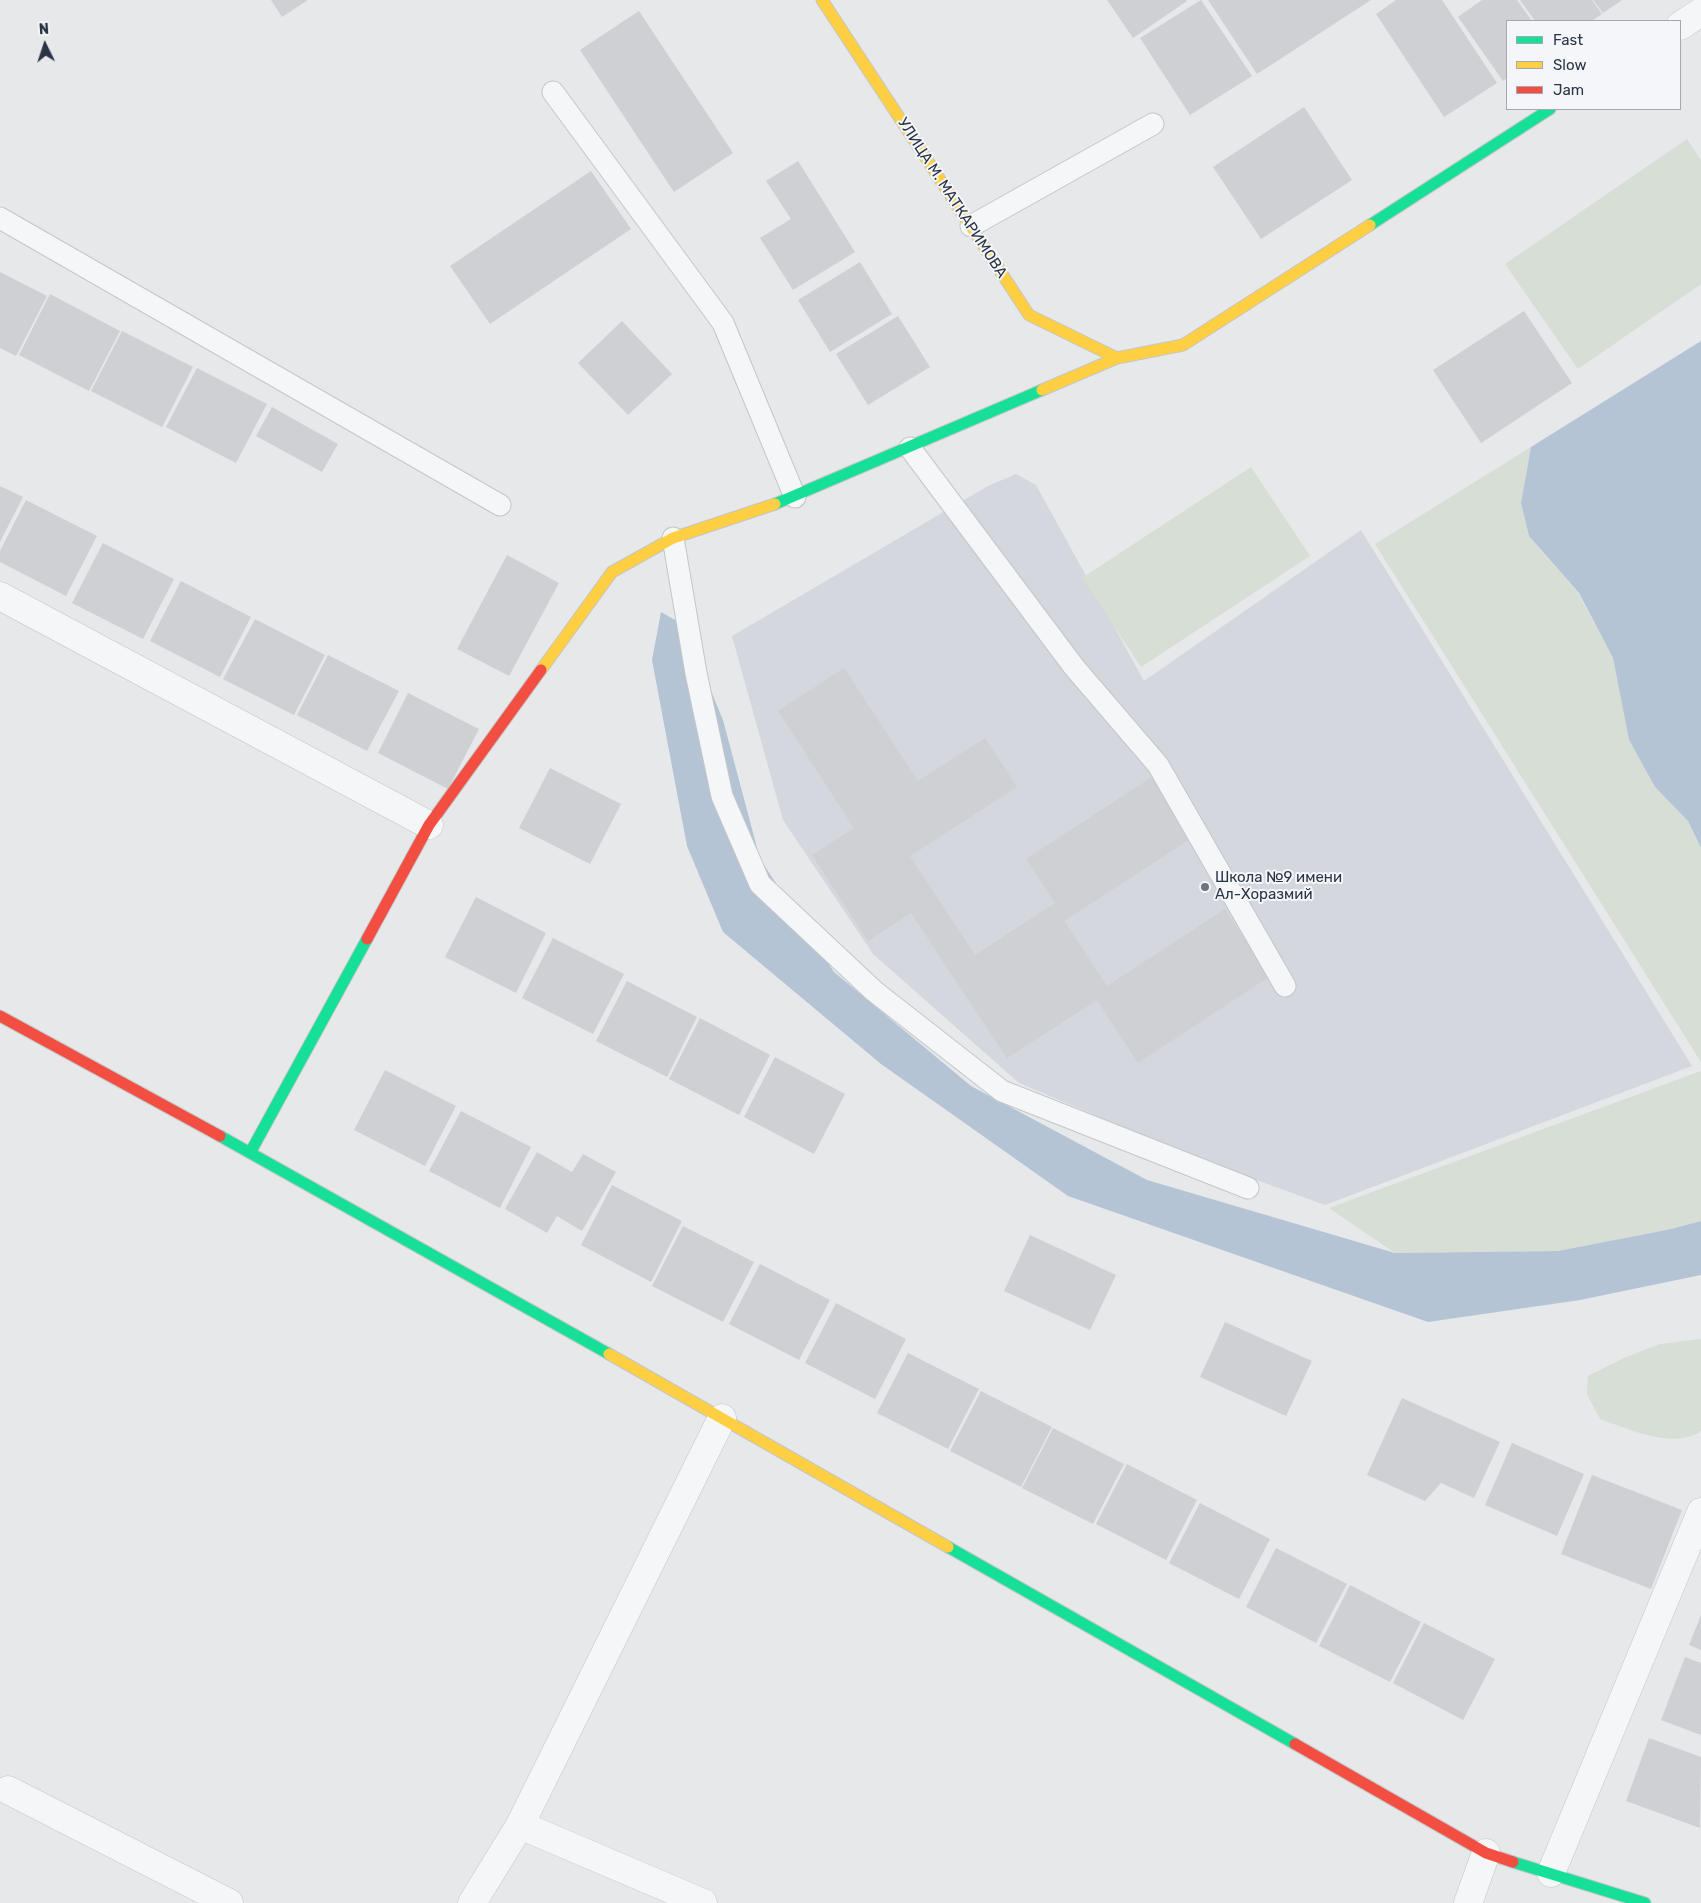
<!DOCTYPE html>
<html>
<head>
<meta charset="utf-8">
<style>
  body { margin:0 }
  #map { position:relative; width:1701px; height:1903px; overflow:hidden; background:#e6e8ea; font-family:Rubik,sans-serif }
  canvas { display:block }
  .legend { position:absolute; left:1506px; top:20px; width:175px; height:90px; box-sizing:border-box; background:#f4f6f9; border:1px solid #a4a8b1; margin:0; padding:6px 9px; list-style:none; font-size:15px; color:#2b3445 }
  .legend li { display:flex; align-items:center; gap:10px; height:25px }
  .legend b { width:25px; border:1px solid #a4a8b1 }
  .north { position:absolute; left:20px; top:20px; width:50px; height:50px; -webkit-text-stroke:4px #f4f6f9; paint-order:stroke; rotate:356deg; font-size:14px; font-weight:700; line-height:20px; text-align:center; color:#2b3445 }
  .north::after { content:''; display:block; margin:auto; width:18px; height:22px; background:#2b3445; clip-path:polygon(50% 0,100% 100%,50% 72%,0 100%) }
</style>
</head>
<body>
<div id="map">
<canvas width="1701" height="1903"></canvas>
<ul class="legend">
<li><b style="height:6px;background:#16e098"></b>Fast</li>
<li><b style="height:6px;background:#ffcf43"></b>Slow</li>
<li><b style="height:6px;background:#f24e42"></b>Jam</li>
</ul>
<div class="north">N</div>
</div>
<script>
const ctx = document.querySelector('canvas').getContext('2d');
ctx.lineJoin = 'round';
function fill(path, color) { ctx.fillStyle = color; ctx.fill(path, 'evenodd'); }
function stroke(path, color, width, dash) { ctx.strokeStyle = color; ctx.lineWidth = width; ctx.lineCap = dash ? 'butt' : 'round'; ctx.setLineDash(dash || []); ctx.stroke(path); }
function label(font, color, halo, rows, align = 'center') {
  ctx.font = font + ' Rubik,sans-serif'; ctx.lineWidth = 4; ctx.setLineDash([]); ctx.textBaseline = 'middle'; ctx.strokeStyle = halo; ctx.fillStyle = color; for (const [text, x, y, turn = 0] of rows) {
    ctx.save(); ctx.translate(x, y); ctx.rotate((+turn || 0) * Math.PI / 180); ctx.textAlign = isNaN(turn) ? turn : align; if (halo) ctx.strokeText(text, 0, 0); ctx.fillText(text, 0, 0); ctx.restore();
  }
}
fill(new Path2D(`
  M1016 474 1036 485 1144 681 1361 530 1692 1066 1325 1205 1199 1159 1019 1083 873 954 783 820 732 636 988 486Z`), '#d4d7dd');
fill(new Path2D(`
  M1687 139 1701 160V284L1578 369 1505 264Z
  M1531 447 1521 503 1529 536 1578 593 1613 658 1629 740 1655 787 1688 821 1701 848V1062L1375 544Z
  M1251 467 1310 556 1141 667 1082 578Z
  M1701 1071V1221L1671 1229 1558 1251 1395 1253 1329 1208Z
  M1701 1339V1431C1673 1450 1629 1429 1600 1419L1587 1394 1588 1376 1624 1358 1660 1344Z`), '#d6ded6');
fill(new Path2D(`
  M1701 341V848L1688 821 1655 787 1629 740 1613 658 1579 593 1529 536 1521 503 1531 447Z
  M661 612 684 625 723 720 760 859 834 972 971 1086 1147 1180 1395 1253 1558 1251 1671 1229 1701 1221V1275L1580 1300 1428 1322 1068 1196 881 1064 723 932 687 846 652 660Z`), '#b4c4d5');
fill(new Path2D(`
  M271 0H308L282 17Z
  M1107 0H1186L1187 1 1133 38Z
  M1201 0 1252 76 1190 115 1140 38Z
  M1208 0H1371L1257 74Z
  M1396 0H1442L1497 83 1444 117 1376 14Z
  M1482 0H1517L1532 21H1507V78L1503 81 1458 17Z
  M1520 0H1592L1602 14 1592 21H1535Z
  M1593 0H1622L1603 13Z
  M639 11 733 153 674 192 580 50Z
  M1304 107 1352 180 1261 239 1213 167Z
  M798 161 855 252 793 290 760 238 791 219 766 181Z
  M591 171 631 229 490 324 450 266Z
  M860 262 892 314 830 352 798 300Z
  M0 272 47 296 16 356 0 348Z
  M50 294 120 331 89 391 19 355Z
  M1524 311 1572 383 1481 443 1433 370Z
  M898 316 930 367 868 405 836 354Z
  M622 321 672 374 628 415 578 363Z
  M122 331 193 367 162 427 91 391Z
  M197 368 267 404 236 463 166 427Z
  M272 407 338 444 322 472 256 436Z
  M0 486 23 497 0 542Z
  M26 500 97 536 66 596 0 562V551Z
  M103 543 174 579 143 639 72 603Z
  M507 555 559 583 509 676 457 649Z
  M181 581 251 617 220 677 150 641Z
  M255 619 325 655 294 715 223 679Z
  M328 655 399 691 367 751 297 715Z
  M844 668 918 781 985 738 1017 787 910 856 975 955 1055 903 1026 859 1152 777 1192 838 1064 921 1107 986 1225 909 1269 977 1138 1063 1097 1000 1007 1058 911 913 868 941 812 855 854 828 778 711Z
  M408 693 479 729 448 789 378 753Z
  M550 768 621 804 590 864 519 828Z
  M476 897 546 933 516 993 445 957Z
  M553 938 624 974 593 1034 522 998Z
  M627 981 697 1017 667 1077 596 1041Z
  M700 1018 770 1055 739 1115 669 1079Z
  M775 1057 845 1094 814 1154 744 1117Z
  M385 1070 456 1106 425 1166 354 1130Z
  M461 1111 531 1147 500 1208 429 1171Z
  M537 1152 572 1172 583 1154 616 1172 582 1231 557 1216 547 1233 505 1209Z
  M612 1185 682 1221 651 1282 581 1245Z
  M683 1226 754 1262 723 1322 652 1286Z
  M1030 1235 1116 1275 1090 1330 1004 1291Z
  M760 1264 830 1300 799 1360 729 1324Z
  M836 1303 906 1339 875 1399 805 1363Z
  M1225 1322 1312 1361 1286 1416 1200 1377Z
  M908 1353 979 1389 948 1449 877 1413Z
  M981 1391 1052 1427 1021 1487 950 1451Z
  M1402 1398 1500 1442 1474 1498 1441 1483 1425 1501 1367 1475Z
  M1053 1428 1124 1464 1093 1524 1022 1488Z
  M1512 1443 1584 1474 1557 1536 1485 1505Z
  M1127 1464 1197 1500 1166 1560 1096 1524Z
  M1592 1475 1682 1510 1651 1589 1561 1554Z
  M1200 1503 1270 1539 1239 1599 1169 1563Z
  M1276 1548 1347 1584 1316 1643 1246 1607Z
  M1350 1585 1421 1622 1390 1682 1319 1646Z
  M1701 1615V1650L1689 1645Z
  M1424 1623 1495 1659 1463 1720 1393 1683Z
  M1685 1657 1701 1663V1735L1661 1720Z
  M1649 1738 1701 1757 1700 1828 1626 1801Z`), '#ced0d3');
const lane = new Path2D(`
  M553 92 723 323 795 497
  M0 218 500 505
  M971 226 1153 124
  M910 448 1074 667 1158 765 1285 986
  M673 538 696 673 722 796 760 884 874 991 1002 1091 1248 1188`);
const street = new Path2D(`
  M1680 26 1701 12
  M0 596 429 825
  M8 1790 229 1903
  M520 1825 703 1903
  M1551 1873 1701 1512
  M472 1903 520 1825 722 1418
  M1468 1903 1486 1853`);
const fast = new Path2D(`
  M1370 225 1550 109
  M775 504 1042 390
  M220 1136 609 1354
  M250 1153 367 939
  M948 1547 1295 1744
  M1513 1862 1645 1903`);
const slow = new Path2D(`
  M822 0 1029 315 1117 358
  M1042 390 1117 358 1183 345 1370 225
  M541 670 612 572 673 538 775 504
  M609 1354 948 1547`);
const jam = new Path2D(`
  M367 939 429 825 541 670
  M0 1016 220 1136
  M1295 1744 1486 1853 1513 1862`);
stroke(lane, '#c4c6c8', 23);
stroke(street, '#c4c6c8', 29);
stroke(fast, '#c4c6c8', 13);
stroke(slow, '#c4c6c8', 13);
stroke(jam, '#c4c6c8', 13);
stroke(lane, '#f5f6f7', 21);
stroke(street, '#f5f6f7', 28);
stroke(fast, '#16e098', 11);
stroke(slow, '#ffcf43', 11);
stroke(jam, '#f24e42', 11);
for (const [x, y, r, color] of [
  [1205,887,5,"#6c737f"]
]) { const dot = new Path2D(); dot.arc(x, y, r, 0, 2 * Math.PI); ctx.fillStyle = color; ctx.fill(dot); stroke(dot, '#f4f6f9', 2); }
label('15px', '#2b3445', '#f4f6f9', [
  ["УЛИЦА М. МАТКАРИМОВА",952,198,57]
]);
label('15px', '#2b3445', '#f4f6f9', [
  ["Школа №9 имени",1215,878],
  ["Ал-Хоразмий",1215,895]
], 'left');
</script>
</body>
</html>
